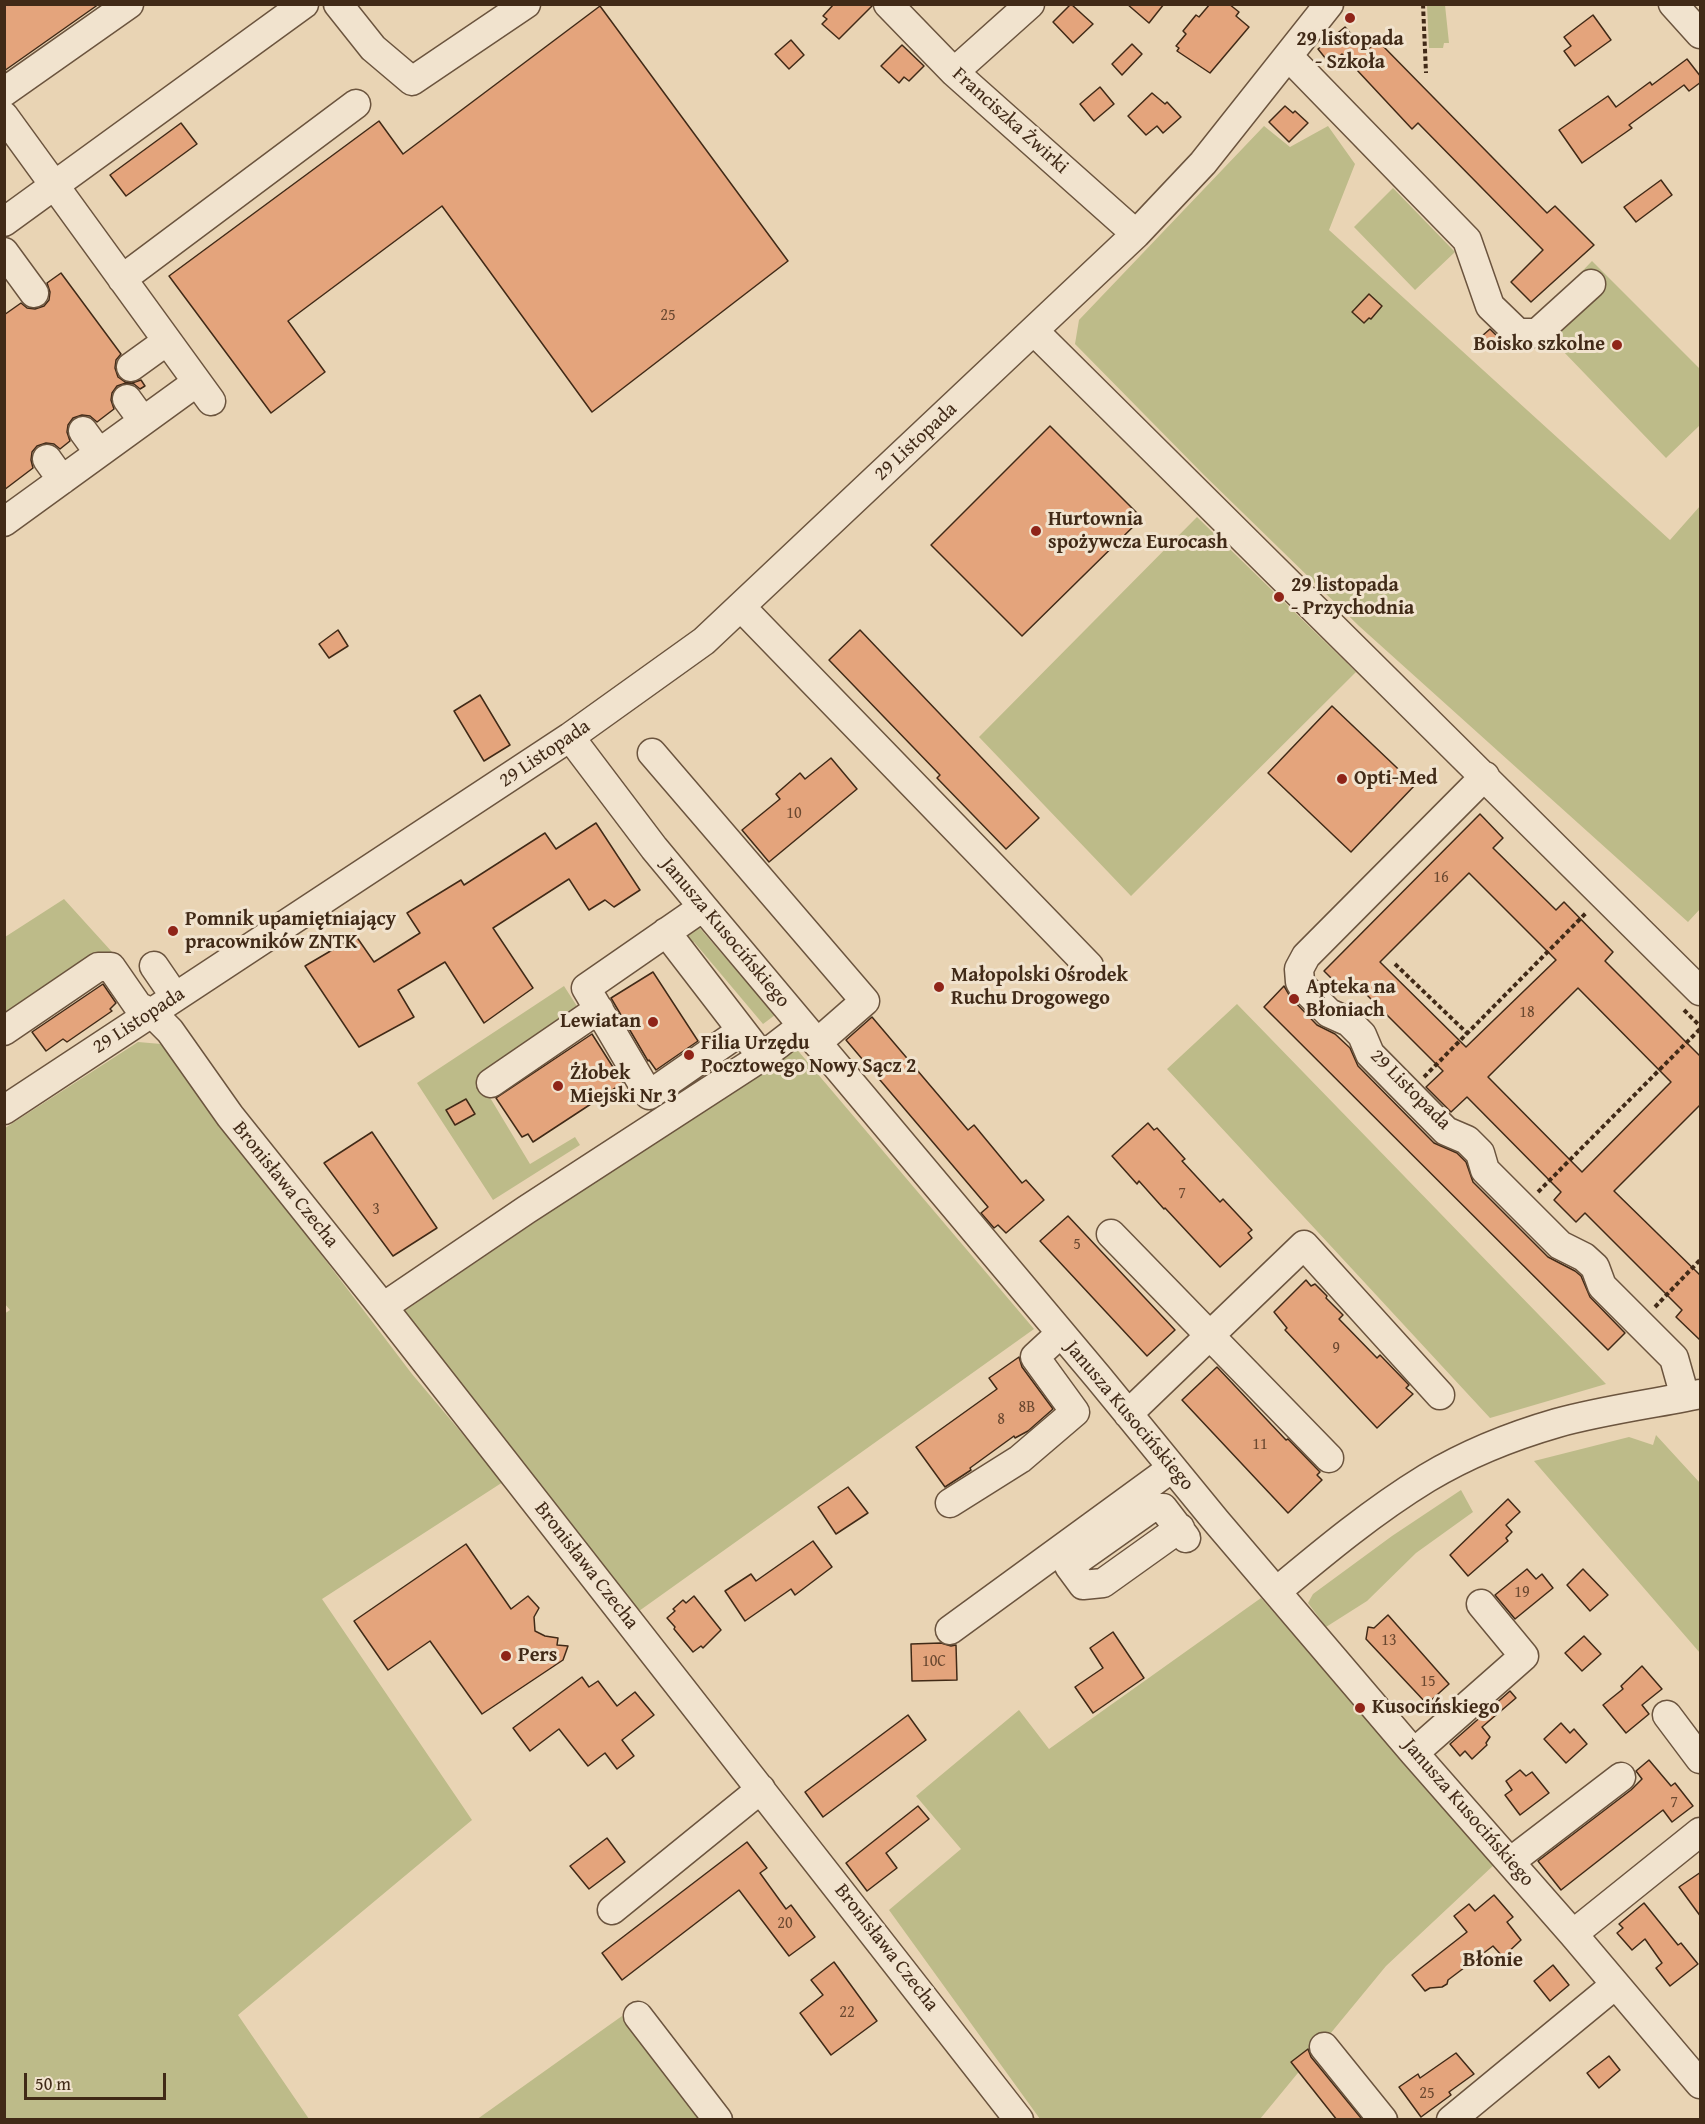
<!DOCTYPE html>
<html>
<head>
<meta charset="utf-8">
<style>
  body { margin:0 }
  #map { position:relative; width:1705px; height:2124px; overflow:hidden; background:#e9d4b4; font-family:"Gentium Book Plus",serif }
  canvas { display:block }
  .frame { position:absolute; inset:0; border:6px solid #412a17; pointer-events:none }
  .scale { position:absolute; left:24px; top:2073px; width:142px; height:27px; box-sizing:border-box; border:3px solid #412a17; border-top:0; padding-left:8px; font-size:18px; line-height:21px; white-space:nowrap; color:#412a17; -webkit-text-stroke:4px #f1e3ce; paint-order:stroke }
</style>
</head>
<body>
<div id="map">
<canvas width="1705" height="2124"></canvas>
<div class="frame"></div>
<div class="scale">50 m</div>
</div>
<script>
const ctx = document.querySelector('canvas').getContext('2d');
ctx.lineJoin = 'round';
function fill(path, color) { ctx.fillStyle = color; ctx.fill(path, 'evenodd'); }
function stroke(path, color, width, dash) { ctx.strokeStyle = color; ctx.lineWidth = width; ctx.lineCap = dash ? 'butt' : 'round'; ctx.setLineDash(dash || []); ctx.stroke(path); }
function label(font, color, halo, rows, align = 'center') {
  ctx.font = font + ' "Gentium Book Plus",serif'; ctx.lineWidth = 6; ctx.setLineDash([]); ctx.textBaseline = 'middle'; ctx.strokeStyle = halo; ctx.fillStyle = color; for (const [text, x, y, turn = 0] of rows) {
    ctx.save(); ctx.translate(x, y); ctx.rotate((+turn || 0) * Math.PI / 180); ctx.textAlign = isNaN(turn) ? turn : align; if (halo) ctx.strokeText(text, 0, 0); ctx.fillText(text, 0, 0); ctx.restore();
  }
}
fill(new Path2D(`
  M1427 5H1445L1449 43H1444L1443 48H1429Z
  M1264 126 1290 147 1328 126 1355 164 1329 230 1670 540 1700 506V909L1688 922 1359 626 1204 475 1075 344 1079 320Z
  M1393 188 1455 252 1415 290 1354 227Z
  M1592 261 1700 369V425L1666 458 1534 321Z
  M1197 517 1356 672 1131 896 979 737Z
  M64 899 112 952 70 977 5 1023V937Z
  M698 926 775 1015 763 1024 694 942 684 949 682 936Z
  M564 986 582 1014 480 1081 530 1164 575 1137 580 1145 493 1200 417 1083Z
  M1237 1004 1606 1384 1490 1418 1167 1069Z
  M138 1042 161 1044 412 1374 503 1482 322 1599 472 1820 238 2015 309 2119H5L4 1314 10 1310 4 1303 5 1128Z
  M794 1046 1034 1329 639 1611 403 1312Z
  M1656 1435 1700 1483V1653L1534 1461 1629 1437 1653 1445Z
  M1461 1490 1473 1512 1416 1553 1367 1601 1326 1627 1308 1603 1313 1594 1392 1536Z
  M1261 1598 1496 1863 1386 1966 1260 2119H1040L889 1910 961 1849 916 1796 1019 1710 1049 1749Z
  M622 2016 703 2119 476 2120Z`), '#bdbb89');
const building = new Path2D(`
  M4 4H99L4 71Z
  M834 4H872V6L839 39 822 24 827 19 823 16Z
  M1071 4 1093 24 1073 43 1053 22Z
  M1127 4H1164L1149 23Z
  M1210 4H1229L1239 12 1236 16 1249 27 1210 73 1177 51 1179 48 1176 46 1186 34 1183 31 1196 15 1199 17Z
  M600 6 788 261 592 412 442 206 288 321 325 372 271 413 169 276 379 121 403 154Z
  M1593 15 1611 40 1575 66 1564 51 1571 46 1564 37Z
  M1345 27 1366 51 1378 41 1547 213 1555 206 1594 245 1531 302 1511 282 1543 250 1418 123 1412 129 1342 54 1330 64 1318 49Z
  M791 40 804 55 789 69 775 54Z
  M1132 44 1142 54 1122 75 1112 64Z
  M902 45 924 66 909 81 904 77 899 83 881 66Z
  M1687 59 1701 77V82L1689 91 1684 85 1629 125 1632 128 1582 163 1559 130 1608 96 1616 107 1650 82 1652 85Z
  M1100 87 1114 104 1094 121 1080 104Z
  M1152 93 1165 104 1167 102 1181 117 1163 133 1157 126 1146 135 1128 116Z
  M1285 106 1293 113 1295 111 1308 123 1289 142 1269 122Z
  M181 123 197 144 126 196 110 175Z
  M1661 180 1672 195 1636 222 1624 207Z
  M61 273 121 354 116 360 115 368 118 377 125 382 132 383 141 380 145 386 140 389 134 384 126 383 117 386 112 393 111 400 114 409 97 422 90 416 82 415 73 418 68 425 67 432 70 441 60 449 54 444 46 443 37 446 32 452 31 460 33 468 4 490V315L21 303 27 308 35 309 44 306 49 300 50 292 47 283Z
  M1369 294 1382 306 1371 319 1369 318 1364 323 1352 312Z
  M1490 329 1503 342 1493 350 1482 336Z
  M1050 426 1142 518 1022 636 931 545Z
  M338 630 348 646 329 658 319 644Z
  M860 630 1039 818 1006 849 937 778 940 775 829 660Z
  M480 695 510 745 484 761 454 711Z
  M1332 706 1415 785 1351 852 1268 773Z
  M831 758 857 789 769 862 742 830 780 799 776 794 800 773 805 779Z
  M1480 814 1503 838 1493 848 1556 910 1564 902 1613 952 1605 961 1701 1057V1104L1614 1191 1701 1276V1341L1676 1317 1682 1310 1585 1213 1576 1222 1554 1200 1561 1192 1467 1097 1451 1112 1426 1087 1443 1071 1353 981 1343 990 1324 971ZM1469 873 1556 960 1466 1047 1380 962ZM1578 988 1671 1082 1582 1172 1488 1077Z
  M596 823 640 890 614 907 605 900 589 910 569 879 493 928 533 988 484 1023 445 962 398 990 414 1017 359 1047 305 966 356 936 374 962 420 933 407 913 461 880 464 885 545 833 556 849Z
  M653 972 698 1041 656 1070 649 1060 648 1061 611 998Z
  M103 984 116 1003 110 1009 112 1011 67 1042 63 1039 46 1051 32 1032Z
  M1284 986 1291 998 1317 1025 1335 1034 1350 1048 1358 1066 1434 1143 1457 1153 1466 1162 1473 1182 1548 1257 1575 1271 1581 1276 1590 1297 1625 1333 1608 1350 1264 1007Z
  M872 1017 968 1130 974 1125 1022 1183 1026 1180 1044 1200 1006 1233 998 1225 994 1228 981 1213 988 1207 846 1040Z
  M592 1034 623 1083 533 1142 528 1134 522 1137 496 1098Z
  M466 1099 475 1114 455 1125 446 1110Z
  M1148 1123 1154 1130 1157 1128 1185 1159 1182 1161 1220 1202 1223 1199 1252 1230 1248 1233 1252 1238 1220 1267 1165 1208 1164 1209 1139 1181 1137 1184 1112 1156Z
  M372 1132 437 1228 393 1256 324 1163Z
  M1068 1216 1175 1330 1147 1356 1040 1241Z
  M1306 1280 1311 1286 1315 1284 1327 1296 1326 1298 1343 1315 1339 1319 1377 1358 1380 1355 1409 1385 1406 1388 1413 1394 1377 1428 1285 1330 1287 1328 1274 1312Z
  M1019 1357 1022 1367 1053 1409 1028 1431 1015 1438 1014 1436 970 1468 971 1470 945 1487 916 1447 997 1389 989 1378Z
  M1217 1367 1286 1440 1288 1439 1320 1472 1317 1475 1322 1480 1288 1513 1182 1400Z
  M848 1487 868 1513 836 1534 818 1507Z
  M1508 1499 1520 1512 1506 1525 1512 1532 1506 1538 1508 1541 1468 1576 1450 1555Z
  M813 1541 832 1567 795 1595 791 1589 745 1621 725 1591 751 1574 756 1581Z
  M466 1544 511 1609 528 1596 539 1608 534 1617 535 1631 545 1636 558 1638 557 1645 568 1646 563 1660 482 1714 430 1641 388 1670 354 1621Z
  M1527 1569 1536 1579 1542 1574 1553 1588 1515 1619 1495 1595Z
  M1583 1569 1608 1595 1590 1611 1567 1585Z
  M694 1596 721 1630 703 1648 701 1646 693 1652 674 1629 675 1627 667 1618 675 1611 673 1609 683 1600 686 1603Z
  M1388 1615 1449 1684 1427 1704 1366 1639 1368 1627 1374 1628Z
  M1113 1632 1144 1678 1093 1713 1075 1687 1103 1668 1090 1648Z
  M1584 1636 1601 1654 1582 1671 1565 1653Z
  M941 1643 951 1646 956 1645 957 1680 912 1681 911 1644Z
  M1642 1666 1662 1689 1642 1705 1649 1714 1626 1733 1603 1705 1623 1689 1621 1686Z
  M582 1677 589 1687 598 1681 617 1706 635 1692 654 1715 622 1740 634 1756 617 1769 605 1753 588 1766 559 1729 530 1751 513 1728Z
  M1510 1691 1516 1698 1482 1727 1490 1737 1486 1743 1487 1745 1472 1759 1465 1751 1460 1756 1450 1744Z
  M908 1715 926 1740 823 1817 805 1792Z
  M1561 1723 1570 1733 1574 1729 1587 1744 1566 1763 1544 1739Z
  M1649 1760 1671 1786 1675 1783 1693 1806 1672 1822 1663 1810 1561 1890 1538 1861 1631 1790 1642 1779 1636 1771Z
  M1520 1770 1526 1776 1532 1772 1549 1793 1520 1815 1505 1795 1512 1790 1506 1781Z
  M918 1806 929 1819 886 1853 897 1868 867 1891 846 1863Z
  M607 1838 625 1862 589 1889 570 1866Z
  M747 1842 767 1868 760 1873 786 1909 791 1905 815 1937 789 1956 739 1890 622 1980 602 1953Z
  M1701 1872V1917L1679 1887Z
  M1494 1895 1513 1917 1507 1922 1521 1940 1503 1957 1493 1946 1448 1980 1447 1984 1442 1987 1430 1988 1425 1991 1412 1975 1467 1932 1454 1916 1469 1904 1475 1911Z
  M1644 1903 1678 1945 1681 1943 1698 1964 1670 1986 1656 1968 1662 1963 1645 1939 1632 1950 1617 1933 1623 1928 1619 1924Z
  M834 1962 877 2021 831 2055 800 2013 823 1995 811 1980Z
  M1553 1965 1569 1985 1550 2001 1534 1981Z
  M1308 2049 1311 2057 1361 2118 1359 2120H1337L1291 2062Z
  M1456 2053 1474 2074 1449 2092 1451 2095 1421 2117 1399 2087 1418 2074 1420 2078Z
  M1609 2056 1620 2070 1599 2088 1587 2073Z`);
fill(building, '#e4a47c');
stroke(building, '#412a17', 1.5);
const minor = new Path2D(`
  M338 4 373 48 412 81 526 4
  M888 4 954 72 1136 234
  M1673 4 1700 34
  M1288 56 1467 240 1490 306 1518 333H1537L1591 284
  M954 72 1030 4
  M4 92 129 4
  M4 116 211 401
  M4 222 304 4
  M4 252 34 293
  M122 279 356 104
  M1034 331 1700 991
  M131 367 167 341
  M127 399 143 421
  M83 431 99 453
  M47 459 62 480
  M4 522 197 382
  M741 607 1089 966
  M570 737 654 848 703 907 1098 1377 1216 1521 1414 1753 1573 1934 1700 2084
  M652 753 865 1001 817 1043
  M1485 776 1306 956 1299 969 1300 982 1303 987 1329 1013 1349 1022 1362 1035 1370 1054 1446 1131 1467 1140 1480 1153 1485 1170 1560 1245 1584 1257 1595 1267 1602 1286 1674 1358 1685 1397
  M703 907 586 988 649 1095 741 1031
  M666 932 753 1045
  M154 966 167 985
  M4 1031 98 967H111L138 1006 152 1013 170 1031 230 1116 383 1307 1019 2120
  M491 1083 599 1009
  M4 1110 570 737 704 641 1136 234 1203 163 1329 4
  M1111 1234 1329 1458
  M383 1307 526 1210 763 1056 802 1026
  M1128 1414 1304 1245 1440 1395
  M950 1503 1020 1459 1075 1412 1035 1357 1061 1333
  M1180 1528 1103 1583 1083 1585 1069 1566 1151 1508H1163L1186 1538
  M1277 1591C1325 1551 1373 1511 1427 1478 1467 1454 1512 1436 1557 1423 1604 1410 1653 1404 1700 1394
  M950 1630 1172 1468
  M1667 1715 1700 1759
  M1414 1753 1524 1656 1481 1604
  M1510 1862 1621 1777
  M612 1910 761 1789
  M1573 1934 1700 1832
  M638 2016 718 2120
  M1324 2047 1383 2120
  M1451 2120 1615 1985`);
stroke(minor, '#6b543e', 31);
stroke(new Path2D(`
  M1423 4 1426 73
  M1395 964 1468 1034
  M1684 1010 1700 1026
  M1424 1077 1586 913
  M1538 1192 1700 1029
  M1655 1307 1700 1260`), '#412a17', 4, [4.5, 3]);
stroke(minor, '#f1e3ce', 28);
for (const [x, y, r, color] of [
  [1350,18,6,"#8f2418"],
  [1617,345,6,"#8f2418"],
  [1036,531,6,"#8f2418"],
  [1279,597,6,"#8f2418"],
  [1342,779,6,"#8f2418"],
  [173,931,6,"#8f2418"],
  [939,987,6,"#8f2418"],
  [1294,999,6,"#8f2418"],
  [653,1022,6,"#8f2418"],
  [689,1055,6,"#8f2418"],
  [558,1086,6,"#8f2418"],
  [506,1656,6,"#8f2418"],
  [1360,1708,6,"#8f2418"]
]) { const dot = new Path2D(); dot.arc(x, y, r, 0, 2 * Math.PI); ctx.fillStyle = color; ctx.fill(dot); stroke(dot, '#f1e3ce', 2); }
label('16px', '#6a4830', null, [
  ["25",668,316],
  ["10",794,814],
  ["16",1441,878],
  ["18",1527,1013],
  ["7",1182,1194],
  ["3",376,1210],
  ["5",1077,1245],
  ["9",1336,1349],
  ["8B",1027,1408],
  ["8",1001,1420],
  ["11",1260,1445],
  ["19",1522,1593],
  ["13",1389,1641],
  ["10C",934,1662],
  ["15",1428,1682],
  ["7",1674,1803],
  ["20",785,1924],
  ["22",847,2013],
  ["25",1427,2094]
]);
label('bold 20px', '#412a17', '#f1e3ce', [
  ["29 listopada",1350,40,"center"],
  ["- Szkoła",1350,63,"center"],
  ["Boisko szkolne",1605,345,"right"],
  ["Hurtownia",1048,520],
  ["spożywcza Eurocash",1048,543],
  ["29 listopada",1291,586],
  ["- Przychodnia",1291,609],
  ["Opti-Med",1354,779],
  ["Pomnik upamiętniający",185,920],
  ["pracowników ZNTK",185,943],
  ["Małopolski Ośrodek",951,976],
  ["Ruchu Drogowego",951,999],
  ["Apteka na",1306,988],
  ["Błoniach",1306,1011],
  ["Lewiatan",641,1022,"right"],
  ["Filia Urzędu",701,1044],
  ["Pocztowego Nowy Sącz 2",701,1067],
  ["Żłobek",570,1074],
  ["Miejski Nr 3",570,1097],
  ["Pers",518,1656],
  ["Kusocińskiego",1372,1708]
], 'left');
label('20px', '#412a17', '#f1e3ce', [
  ["Franciszka Żwirki",1010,121,42],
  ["29 Listopada",916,442,-43],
  ["29 Listopada",545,754,-34],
  ["Janusza Kusocińskiego",725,933,50],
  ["29 Listopada",139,1021,-33],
  ["29 Listopada",1410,1090,45],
  ["Bronisława Czecha",285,1185,51],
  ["Janusza Kusocińskiego",1129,1416,50],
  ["Bronisława Czecha",586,1566,52],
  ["Janusza Kusocińskiego",1468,1813,49],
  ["Bronisława Czecha",886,1948,52]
]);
label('bold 21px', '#412a17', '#f1e3ce', [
  ["Błonie",1493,1961]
]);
</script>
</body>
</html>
